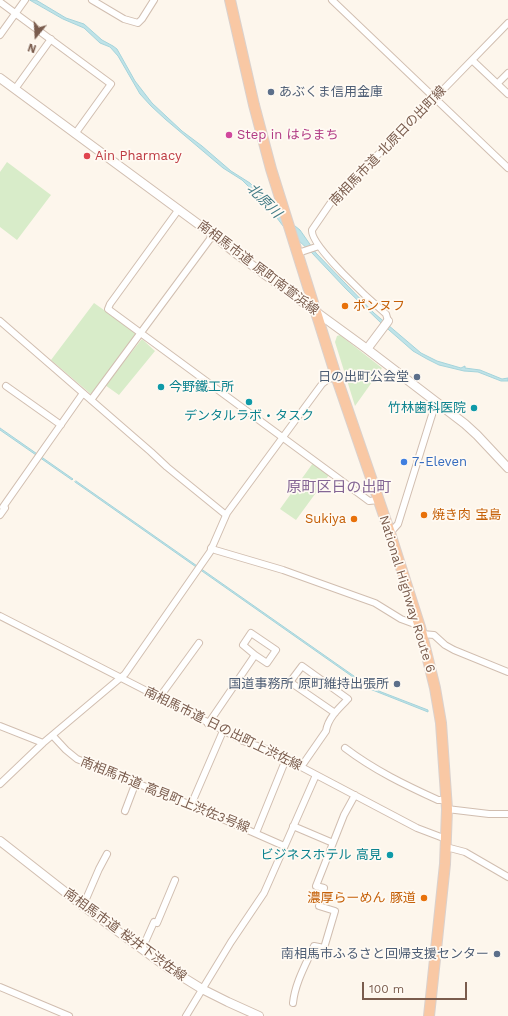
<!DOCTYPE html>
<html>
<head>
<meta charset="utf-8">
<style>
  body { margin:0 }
  #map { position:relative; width:508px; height:1016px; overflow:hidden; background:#fdf6ec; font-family:"Work Sans",sans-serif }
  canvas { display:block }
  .north { position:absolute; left:16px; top:16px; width:40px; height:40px; -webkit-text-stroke:3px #fffaf3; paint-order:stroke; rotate:198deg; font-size:11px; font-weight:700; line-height:16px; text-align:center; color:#7a5c4d }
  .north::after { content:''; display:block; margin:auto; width:14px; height:18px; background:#7a5c4d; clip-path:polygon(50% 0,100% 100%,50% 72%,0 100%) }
  .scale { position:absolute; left:362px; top:982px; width:105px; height:18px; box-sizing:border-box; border:2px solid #7a5c4d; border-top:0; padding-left:5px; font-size:12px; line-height:14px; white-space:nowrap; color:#7a5c4d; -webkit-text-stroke:3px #fffaf3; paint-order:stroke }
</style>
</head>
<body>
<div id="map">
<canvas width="508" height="1016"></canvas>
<div class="north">N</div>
<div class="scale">100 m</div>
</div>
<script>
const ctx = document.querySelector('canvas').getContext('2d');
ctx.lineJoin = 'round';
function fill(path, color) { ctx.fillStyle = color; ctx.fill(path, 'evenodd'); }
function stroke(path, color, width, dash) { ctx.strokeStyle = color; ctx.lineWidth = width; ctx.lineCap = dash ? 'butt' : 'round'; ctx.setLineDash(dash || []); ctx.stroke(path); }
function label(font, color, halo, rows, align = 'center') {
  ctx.font = font + ' "Work Sans","Noto Sans JP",sans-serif'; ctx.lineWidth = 3.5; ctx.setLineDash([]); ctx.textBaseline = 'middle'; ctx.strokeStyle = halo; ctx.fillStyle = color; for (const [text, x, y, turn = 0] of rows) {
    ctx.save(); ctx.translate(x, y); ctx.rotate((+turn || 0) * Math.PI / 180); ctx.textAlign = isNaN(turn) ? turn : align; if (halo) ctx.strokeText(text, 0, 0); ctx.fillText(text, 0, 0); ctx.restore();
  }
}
fill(new Path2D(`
  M7 162 51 195 17 240 0 227V172Z
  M94 303 138 334 92 395 51 360Z
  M340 335 382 368 355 406 335 342 337 336Z
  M142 339 155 351 119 395 105 385Z
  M313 463 329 475 296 520 280 509Z`), '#d8ecc9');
const water = new Path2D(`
  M30 0H36L66 18 84 24 102 40 113 46 117 49 135 81 152 103 182 131 202 146 231 171 250 183 279 213 300 230 316 253 374 313 421 353 437 361 461 368 465 366V368L480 370 502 379 508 378V381H501L478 372 464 371 439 365 427 359 413 351 381 323 346 289 312 253 283 226 268 206 242 180 223 168 165 119 151 106 140 94 118 56 110 47 100 43 84 28 63 19Z
  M0 428 73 479 72 480 0 430Z
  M76 481 371 688 428 710V712L370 689 75 482Z`);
fill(water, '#bfe3e8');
stroke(water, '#a5d3da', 1);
const minor = new Path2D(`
  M92 0 124 19 138 23 142 19 154 0
  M332 0 508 168
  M0 2 111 84 75 134
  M0 35 25 0
  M472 60 508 94
  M498 83 508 73
  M15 89 51 39
  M179 209 110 304 108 309 365 498 369 501 379 500
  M298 253 319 246
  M0 321 151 452 167 467 226 515
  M388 321 386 314C372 302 310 246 312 230L334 198 435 98 508 23
  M6 386 61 425
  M91 400 213 235
  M0 515 5 508 3 507 81 396 84 394
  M390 533 398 524 436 402
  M211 548 215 550 283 570 361 598 375 603 401 619 420 626
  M0 616 217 727 243 741 269 750 417 828 446 839
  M422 634 434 635 445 645 454 650 508 672
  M159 698 199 643
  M208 724 255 655 267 663 276 650 251 633 243 645 255 655
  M0 726 43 743
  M53 736 66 750 77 759 191 805 284 846
  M345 748C374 770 405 785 438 800H447
  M301 767 326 731C328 718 339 708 348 699L302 666 290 682 335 713
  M0 784 43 743 125 674 210 552 227 513 322 384 327 380 336 376
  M191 805 223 731
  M447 809 489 814H508
  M125 811 136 782
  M293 826 333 843 344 815 355 795
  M256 833 286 759
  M446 847 465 852 508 877
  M83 906 99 869 107 854
  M157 923 175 880
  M142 949 154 922
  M0 987 69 1016
  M293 1003C295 983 306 964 314 946L324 948 335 911 319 906 324 888 316 886 333 843
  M186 1016 231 942 264 893 316 775`);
const tertiary = new Path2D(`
  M0 78 213 235 238 255 367 349 465 424 477 435 508 468
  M367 349 388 321
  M0 841 83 906 168 968 202 989 228 1002 259 1016`);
const trunk = new Path2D(`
  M230 0 254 105 271 169 336 376 390 533 420 627 435 688 441 723 447 809 445 864 429 1016`);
stroke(minor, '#d1beb0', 8);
stroke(tertiary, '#d1beb0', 10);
stroke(trunk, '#dad1cd', 12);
stroke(minor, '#fff', 6);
stroke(tertiary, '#fff', 8);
stroke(trunk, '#f9c8a4', 10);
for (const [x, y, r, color] of [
  [271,92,4,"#5c6f8a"],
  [229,135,4,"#d1479c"],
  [87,156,4,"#e0444e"],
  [345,306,4,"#e8710a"],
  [417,377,4,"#5c6f8a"],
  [161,387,4,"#0f9aa8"],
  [249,402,4,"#0f9aa8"],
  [474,408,4,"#0f9aa8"],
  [404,462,4,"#3f7fe0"],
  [424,515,4,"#e8710a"],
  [354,519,4,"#e8710a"],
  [397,684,4,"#5c6f8a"],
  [390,855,4,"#0f9aa8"],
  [424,898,4,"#e8710a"],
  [497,954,4,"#5c6f8a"]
]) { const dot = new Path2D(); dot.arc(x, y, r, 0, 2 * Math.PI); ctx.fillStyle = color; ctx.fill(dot); stroke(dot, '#fffaf3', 1.5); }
label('13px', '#4e5e75', '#fffaf3', [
  ["あぶくま信用金庫",279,92,"left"],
  ["日の出町公会堂",409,377],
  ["国道事務所 原町維持出張所",389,684],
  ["南相馬市ふるさと回帰支援センター",489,954]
], 'right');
label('13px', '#b23c85', '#fffaf3', [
  ["Step in はらまち",237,135]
], 'left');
label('13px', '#7a5c4d', '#fffaf3', [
  ["南相馬市道 北原日の出町線",388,146,-46],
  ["南相馬市道 原町南萱浜線",258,268,37],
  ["National Highway Route 6",407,594,73],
  ["南相馬市道 日の出町上渋佐線",223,729,26],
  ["南相馬市道 高見町上渋佐3号線",165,795,22],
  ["南相馬市道 桜井下渋佐線",125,935,36]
]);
label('13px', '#be3a42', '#fffaf3', [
  ["Ain Pharmacy",95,156]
], 'left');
label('13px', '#c56008', '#fffaf3', [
  ["ポンヌフ",353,306],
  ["焼き肉 宝島",432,515],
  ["Sukiya",346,519,"right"],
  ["濃厚らーめん 豚道",416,898,"right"]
], 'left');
label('13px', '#0d838f', '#fffaf3', [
  ["今野鐵工所",169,387,"left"],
  ["竹林歯科医院",466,408],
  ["デンタルラボ・タスク",249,416,"center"],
  ["ビジネスホテル 高見",382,855]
], 'right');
label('13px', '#366cbe', '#fffaf3', [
  ["7-Eleven",412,462]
], 'left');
label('italic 14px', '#437c86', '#fffaf3', [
  ["北原川",264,201,45]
]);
label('15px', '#846695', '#fffaf3', [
  ["原町区日の出町",339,488]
]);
</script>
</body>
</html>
